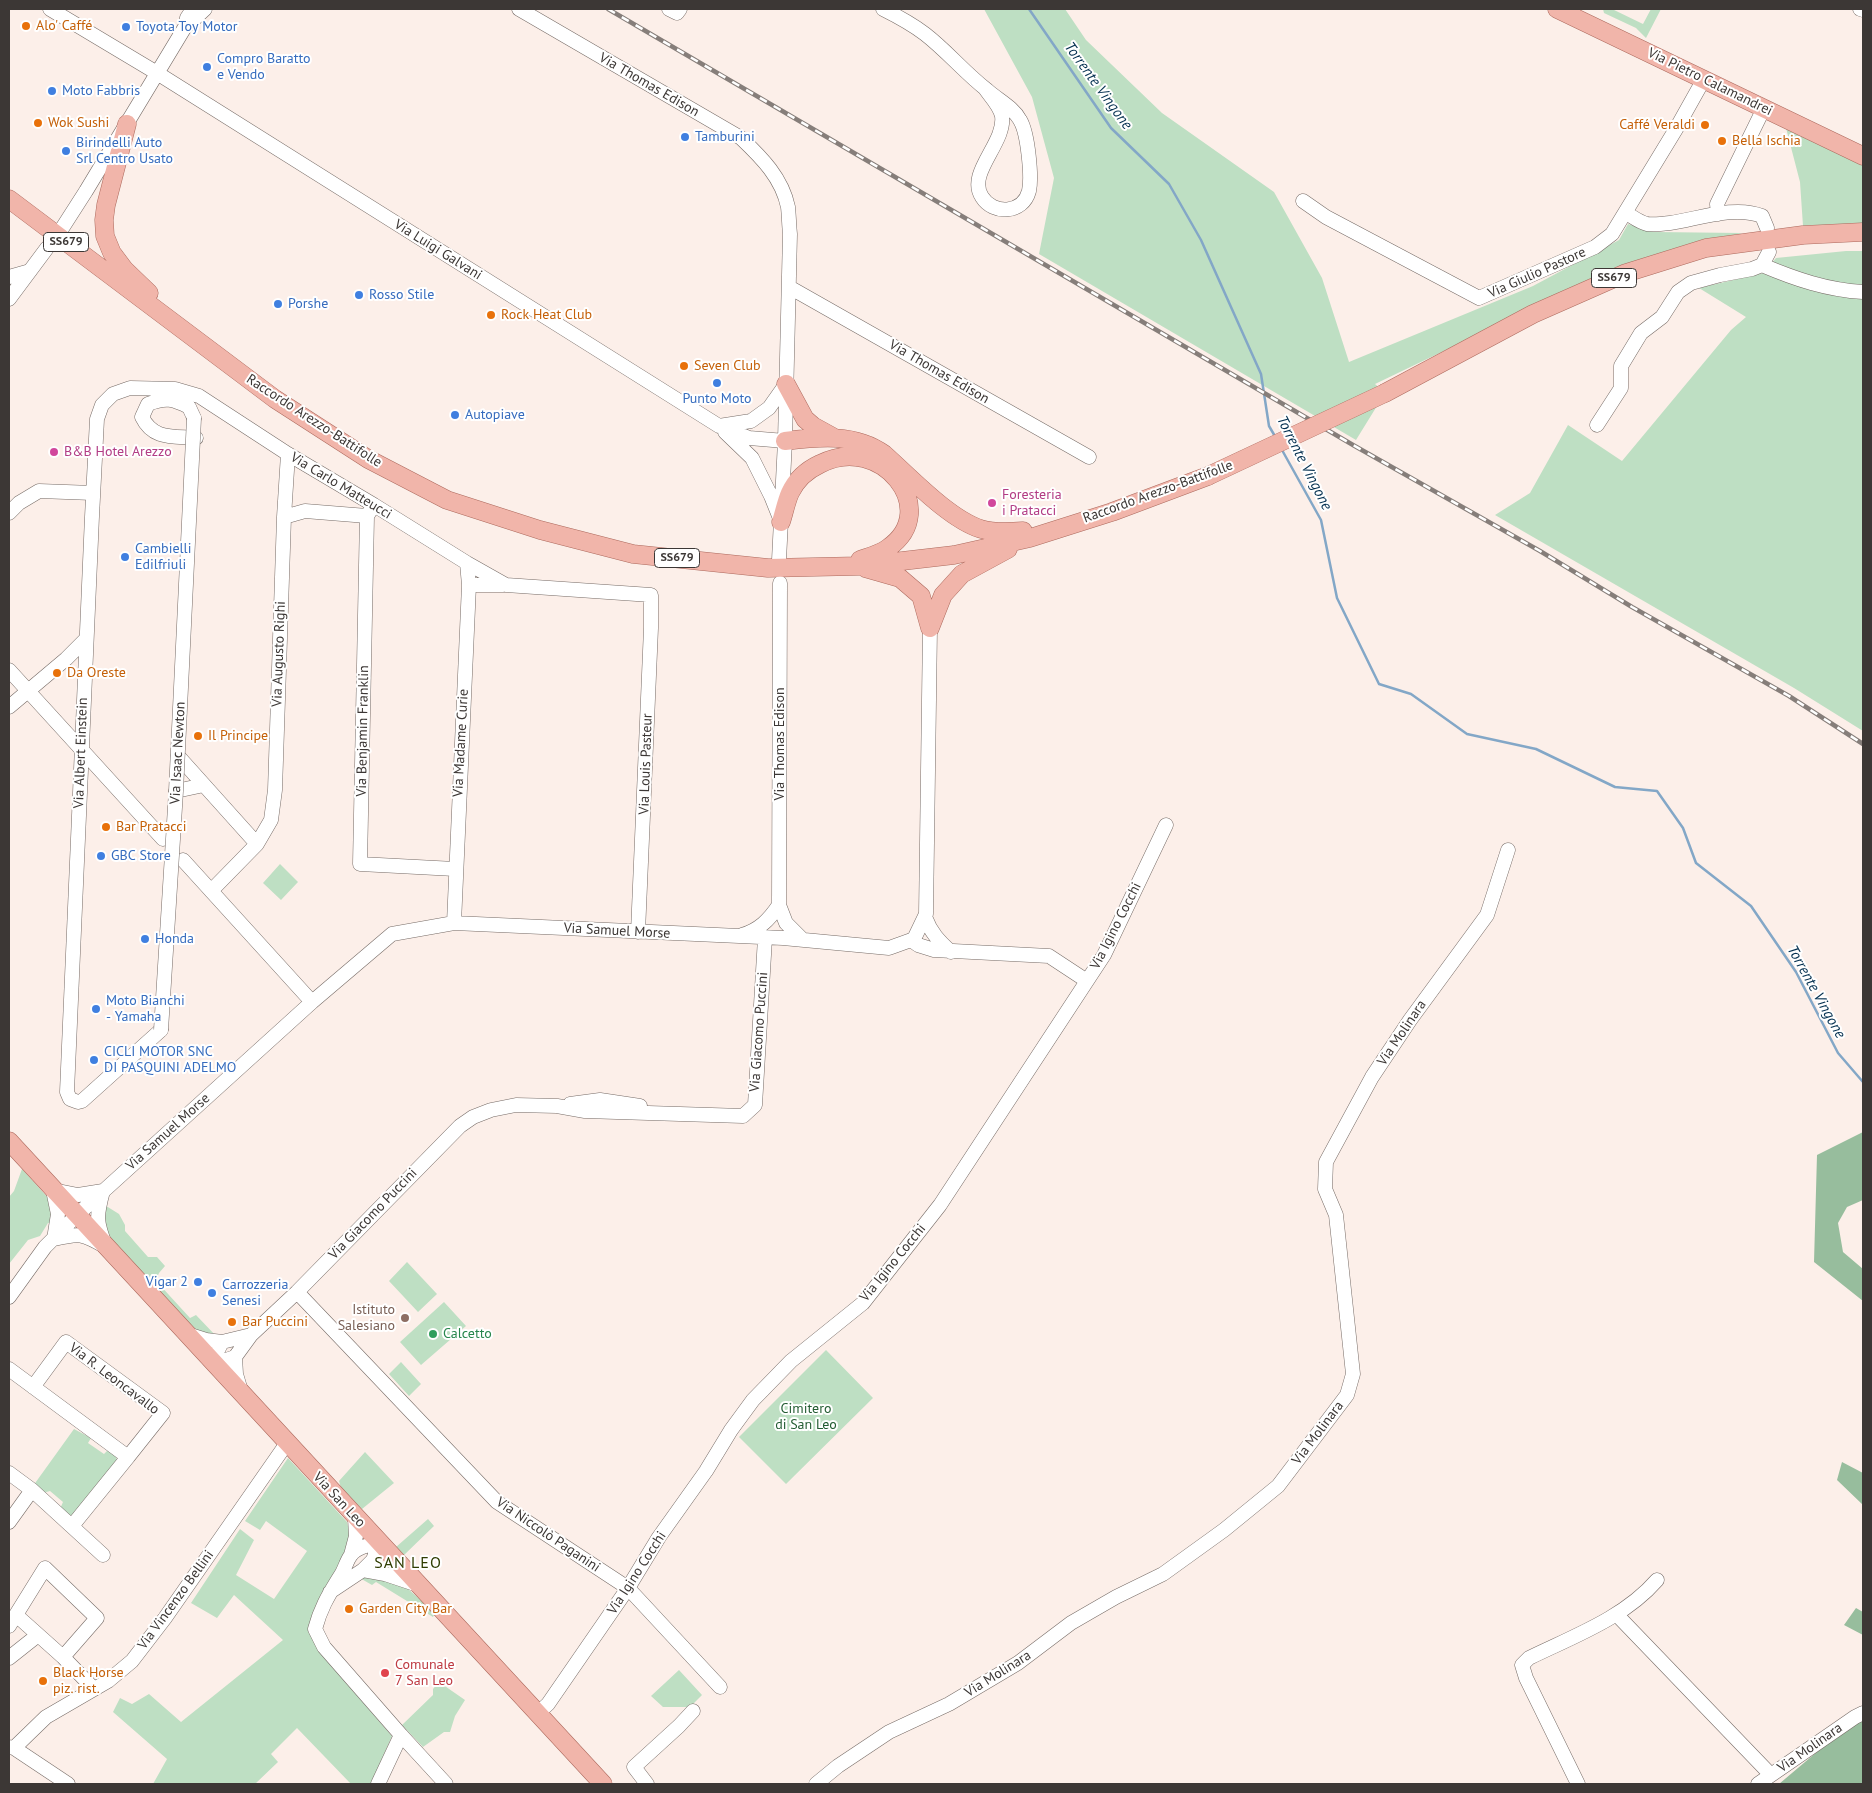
<!DOCTYPE html>
<html>
<head>
<meta charset="utf-8">
<style>
  body { margin:0 }
  #map { position:relative; width:1872px; height:1793px; overflow:hidden; background:#fcefe9; font-family:"PT Sans",sans-serif }
  canvas { display:block }
  .frame { position:absolute; inset:0; border:10px solid #3c3735; pointer-events:none }
</style>
</head>
<body>
<div id="map">
<canvas width="1872" height="1793"></canvas>
<div class="frame"></div>
</div>
<script>
const ctx = document.querySelector('canvas').getContext('2d');
ctx.lineJoin = 'round';
function fill(path, color) { ctx.fillStyle = color; ctx.fill(path, 'evenodd'); }
function stroke(path, color, width, dash) { ctx.strokeStyle = color; ctx.lineWidth = width; ctx.lineCap = dash ? 'butt' : 'round'; ctx.setLineDash(dash || []); ctx.stroke(path); }
function label(font, color, halo, rows, align = 'center') {
  ctx.font = font + ' "PT Sans",sans-serif'; ctx.lineWidth = 4; ctx.setLineDash([]); ctx.textBaseline = 'middle'; ctx.strokeStyle = halo; ctx.fillStyle = color; for (const [text, x, y, turn = 0] of rows) {
    ctx.save(); ctx.translate(x, y); ctx.rotate((+turn || 0) * Math.PI / 180); ctx.textAlign = isNaN(turn) ? turn : align; if (halo) ctx.strokeText(text, 0, 0); ctx.fillText(text, 0, 0); ctx.restore();
  }
}
fill(new Path2D(`
  M984 9H1065L1086 40 1162 113 1274 192 1322 278 1349 362 1533 286 1619 240 1628 224 1654 232 1742 233 1638 262 1575 288 1375 384 1385 393 1356 440 1039 254 1054 178 1032 97Z
  M1603 9H1612L1643 24 1651 9H1661L1646 38 1636 28 1604 13Z
  M1786 128 1863 164V225L1803 226 1800 182Z
  M1846 251H1863V731L1794 688 1495 515 1530 493 1568 425 1622 461 1731 330 1746 317 1699 288 1763 273 1776 258Z
  M280 864 298 882 281 900 263 883Z
  M22 1169 50 1200 52 1208 50 1223H48L40 1236 28 1240 9 1264V1197L14 1191Z
  M103 1204 119 1214 125 1225V1231L148 1257H157L165 1266 159 1273 156 1280 158 1283 190 1318 196 1315 217 1337 195 1331 108 1238 104 1228Z
  M407 1262 437 1294 418 1312 389 1281Z
  M444 1302 466 1326 421 1365 400 1342Z
  M826 1350 873 1398 786 1484 739 1437Z
  M401 1362 421 1384 409 1396 389 1374Z
  M74 1429 91 1438 88 1443 104 1454 108 1450 115 1455 118 1462 76 1514 69 1516 60 1509 63 1502 50 1491 43 1493 33 1486Z
  M365 1452 394 1483 362 1509 341 1488 339 1481Z
  M288 1458 347 1522 350 1535 349 1554 327 1590 319 1651 392 1736 371 1784H351L297 1728 271 1754 278 1762 255 1784H153L167 1759 113 1712 120 1698 132 1704 149 1694 181 1722 283 1640 234 1595 217 1618 191 1603 240 1529 254 1540 236 1575 274 1599 307 1551 266 1521 260 1530 245 1521Z
  M428 1519 434 1526 403 1556 396 1547Z
  M366 1575 406 1587 435 1613 433 1617 376 1582 372 1585 358 1577Z
  M679 1670 702 1695 690 1707H663L651 1696Z
  M439 1682 465 1700 455 1716 450 1732H444L423 1747 402 1725 433 1695V1689Z`), '#bedfc3');
fill(new Path2D(`
  M1863 1132V1200L1847 1207 1838 1223 1843 1252 1863 1269V1301L1814 1262 1817 1155Z
  M1842 1462 1863 1473V1505L1837 1480Z
  M1856 1608 1863 1612V1635L1844 1625Z
  M1863 1713V1784H1779Z`), '#97bd9d');
stroke(new Path2D(`
  M1029 9 1111 128 1169 184 1201 240 1261 374 1269 426 1276 438
  M1282 450 1321 520 1337 598 1379 684 1411 694 1467 734 1536 749 1615 787 1657 791 1683 828 1696 863 1751 906 1796 972 1838 1053 1863 1082`), '#83a7c7', 2.5);
const minor = new Path2D(`
  M50 9 157 73 719 426 749 438 785 441
  M519 9 741 138C762 158 782 178 788 207 789 216 789 225 790 234L785 441 779 560
  M669 9 677 13 680 9
  M883 9C897 16 912 24 925 34 947 51 965 73 987 90 998 100 1013 107 1020 120 1028 133 1032 177 1029 191 1023 214 993 215 982 197 966 173 1006 143 1002 116 1000 106 991 97 986 90
  M1860 9 1863 10
  M188 25 205 9
  M1303 201 1326 217 1479 298 1595 247 1612 234 1676 129 1704 79
  M1626 213C1633 217 1639 222 1647 224 1654 225 1662 224 1670 223 1698 219 1735 205 1762 216L1767 228
  M1718 214 1717 204 1764 108
  M61 230 86 191 185 27 187 18 193 9
  M1769 252 1762 265C1795 279 1827 290 1863 292
  M9 277 30 271
  M789 287 1089 457
  M9 299 47 248
  M194 418 189 407C173 399 166 397 148 404L142 417C153 440 173 436 196 438
  M1597 425 1621 388V366L1641 333 1662 317 1678 292 1691 283 1720 275 1752 269 1762 265
  M719 426 751 421 769 408 786 384
  M725 432 752 458 771 496 779 516
  M374 505 367 516 360 864 455 869
  M9 513 19 503 39 491 93 493
  M284 517 305 511 367 516
  M780 583 779 905 786 923 803 940
  M469 585H503
  M9 670 163 839
  M9 707 66 659 85 640
  M178 756 257 844
  M176 791 204 785
  M183 860 312 1002
  M211 891 257 844 271 820 275 790 284 517 288 454
  M925 917C931 933 939 941 951 952
  M454 923 469 585 467 563
  M742 935C759 930 769 920 779 905
  M911 940 918 945 934 950 1049 956 1087 981
  M161 1030 82 1101 78 1102 70 1099 67 1092C77 867 85 643 97 419L102 405 113 394 130 388 175 389 199 396 288 454 374 505 467 563 506 585 651 595V628L638 932
  M570 1104 600 1100 640 1106
  M53 1190 78 1195 103 1191C96 1217 96 1221 106 1247 82 1233 80 1233 54 1239L58 1214Z
  M297 1292 497 1502 628 1588 720 1687
  M9 1297 45 1247 77 1215 312 1002 392 934 454 923 783 938 889 948 914 939 926 914 930 628
  M187 1334 206 1340 222 1342
  M251 1335 235 1357 214 1364 217 1352 222 1342 251 1335 297 1292 460 1126 473 1117 491 1110 516 1105 557 1106 585 1111 743 1116 755 1105 765 938
  M235 1357 236 1374 241 1391
  M9 1369 128 1457 72 1526
  M33 1387 66 1342 163 1413 128 1457
  M9 1473 32 1490 103 1555
  M9 1522 32 1490
  M351 1555 356 1536 355 1518
  M363 1570 385 1574 418 1585
  M330 1592 363 1570 373 1560 379 1543C369 1545 357 1547 351 1555 347 1560 345 1568 342 1573 330 1593 321 1606 315 1629L324 1647 401 1735 378 1784
  M16 1615 63 1657 94 1689
  M1617 1615 1771 1775
  M9 1626 45 1568 97 1618 63 1657
  M9 1658 38 1635
  M538 1713 548 1704 628 1588 659 1537 706 1471 731 1430 753 1400 791 1361 863 1303 940 1205 1104 955 1166 825
  M401 1735 446 1784
  M9 1747 14 1748 68 1784
  M14 1748 46 1717 108 1681 132 1661 165 1618 287 1443
  M647 1784 634 1767 679 1726 693 1711
  M816 1784 838 1766 889 1732 949 1704 1018 1663 1071 1623 1116 1597 1163 1574 1224 1530 1278 1486 1347 1395 1353 1374 1336 1215 1325 1189 1326 1162 1372 1077 1410 1020 1487 915 1508 850
  M1578 1784 1526 1678 1522 1665 1529 1658C1574 1636 1624 1618 1657 1580
  M1758 1784 1855 1717 1863 1713`);
const major = new Path2D(`
  M1557 9 1863 156
  M127 124 106 205 104 220 105 236 112 253 124 269 149 293
  M9 199 275 399 368 459 447 500 540 530 633 554 768 568 859 566 954 555 1030 538 1112 512 1208 476
  M786 384 805 419 813 426 833 437
  M1385 393 1533 314 1626 273 1706 248 1803 235 1863 232
  M785 441C819 437 855 433 884 454 910 477 949 519 981 529 994 533 1009 532 1023 531
  M781 522C784 513 786 502 790 493 796 480 807 470 820 464 881 432 943 510 888 548 880 554 868 557 860 560
  M865 568 900 578 921 596 930 628
  M930 628 943 595 962 574 1008 549
  M9 1141 603 1784`);
stroke(minor, '#766b66', 15);
stroke(major, '#ac695d', 19);
stroke(minor, '#fff', 14);
stroke(major, '#f1b5aa', 18);
const rail = new Path2D(`
  M608 9 1353 445 1540 551 1632 607 1789 696 1863 744`);
stroke(rail, '#867e7a', 4.5);
stroke(rail, '#fff', 2.5, [8]);
const minorBridge = new Path2D(`
  M161 1030 176 791 194 418`);
const majorBridge = new Path2D(`
  M1208 476 1385 393`);
stroke(minorBridge, '#766b66', 15, []);
stroke(majorBridge, '#ac695d', 19, []);
stroke(minorBridge, '#fff', 14);
stroke(majorBridge, '#f1b5aa', 18);
for (const [x, y, r, color] of [
  [26,26,5,"#e8710a"],
  [126,27,5,"#3f7fe0"],
  [207,67,5,"#3f7fe0"],
  [52,91,5,"#3f7fe0"],
  [38,123,5,"#e8710a"],
  [1705,125,5,"#e8710a"],
  [685,137,5,"#3f7fe0"],
  [1722,141,5,"#e8710a"],
  [66,151,5,"#3f7fe0"],
  [359,295,5,"#3f7fe0"],
  [278,304,5,"#3f7fe0"],
  [491,315,5,"#e8710a"],
  [684,366,5,"#e8710a"],
  [717,383,5,"#3f7fe0"],
  [455,415,5,"#3f7fe0"],
  [54,452,5,"#d1479c"],
  [992,503,5,"#d1479c"],
  [125,557,5,"#3f7fe0"],
  [57,673,5,"#e8710a"],
  [198,736,5,"#e8710a"],
  [106,827,5,"#e8710a"],
  [101,856,5,"#3f7fe0"],
  [145,939,5,"#3f7fe0"],
  [96,1009,5,"#3f7fe0"],
  [94,1060,5,"#3f7fe0"],
  [198,1282,5,"#3f7fe0"],
  [212,1293,5,"#3f7fe0"],
  [405,1318,5,"#8d6e63"],
  [232,1322,5,"#e8710a"],
  [433,1334,5,"#2e9e5b"],
  [349,1609,5,"#e8710a"],
  [385,1673,5,"#e0444e"],
  [43,1681,5,"#e8710a"]
]) { const dot = new Path2D(); dot.arc(x, y, r, 0, 2 * Math.PI); ctx.fillStyle = color; ctx.fill(dot); stroke(dot, '#fff', 2); }
for (const [x, y, w] of [
  [66,242,45],
  [1614,278,45],
  [677,558,45]
]) { const box = new Path2D(); box.roundRect(x - w / 2, y - 9.5, w, 19, 4); ctx.fillStyle = '#fff'; ctx.fill(box); stroke(box, '#3c3735', 1); }
label('bold 12px', '#3c3735', null, [
  ["SS679",66,242],
  ["SS679",1614,278],
  ["SS679",677,558]
]);
label('14px', '#c56008', '#fff', [
  ["Alo' Caffé",36,26],
  ["Wok Sushi",48,123],
  ["Caffé Veraldi",1695,125,"right"],
  ["Bella Ischia",1732,141],
  ["Rock Heat Club",501,315],
  ["Seven Club",694,366],
  ["Da Oreste",67,673],
  ["Il Principe",208,736],
  ["Bar Pratacci",116,827],
  ["Bar Puccini",242,1322],
  ["Garden City Bar",359,1609],
  ["Black Horse",53,1673],
  ["piz. rist.",53,1689]
], 'left');
label('14px', '#366cbe', '#fff', [
  ["Toyota Toy Motor",136,27],
  ["Compro Baratto",217,59],
  ["e Vendo",217,75],
  ["Moto Fabbris",62,91],
  ["Tamburini",695,137],
  ["Birindelli Auto",76,143],
  ["Srl Centro Usato",76,159],
  ["Rosso Stile",369,295],
  ["Porshe",288,304],
  ["Punto Moto",717,399,"center"],
  ["Autopiave",465,415],
  ["Cambielli",135,549],
  ["Edilfriuli",135,565],
  ["GBC Store",111,856],
  ["Honda",155,939],
  ["Moto Bianchi",106,1001],
  ["- Yamaha",106,1017],
  ["CICLI MOTOR SNC",104,1052],
  ["DI PASQUINI ADELMO",104,1068],
  ["Vigar 2",188,1282,"right"],
  ["Carrozzeria",222,1285],
  ["Senesi",222,1301]
], 'left');
label('14px', '#3c3735', '#fff', [
  ["Via Pietro Calamandrei",1710,82,26],
  ["Via Thomas Edison",649,85,30],
  ["Via Luigi Galvani",438,250,32],
  ["Via Giulio Pastore",1537,273,-24],
  ["Via Thomas Edison",939,372,30],
  ["Raccordo Arezzo-Battifolle",314,421,33],
  ["Via Carlo Matteucci",341,486,31],
  ["Raccordo Arezzo-Battifolle",1158,492,-20],
  ["Via Augusto Righi",279,654,-88],
  ["Via Benjamin Franklin",363,731,-89],
  ["Via Madame Curie",461,743,-87],
  ["Via Thomas Edison",780,744,-90],
  ["Via Albert Einstein",81,753,-88],
  ["Via Isaac Newton",178,753,-87],
  ["Via Louis Pasteur",646,764,-88],
  ["Via Igino Cocchi",1116,926,-63],
  ["Via Samuel Morse",617,931,3],
  ["Via Giacomo Puccini",759,1032,-86],
  ["Via Molinara",1402,1033,-56],
  ["Via Samuel Morse",168,1132,-42],
  ["Via Giacomo Puccini",373,1214,-46],
  ["Via Igino Cocchi",893,1263,-51],
  ["Via R. Leoncavallo",114,1379,37],
  ["Via Molinara",1318,1433,-53],
  ["Via San Leo",339,1500,47],
  ["Via Niccolò Paganini",548,1535,34],
  ["Via Igino Cocchi",637,1573,-57],
  ["Via Vincenzo Bellini",176,1600,-54],
  ["Via Molinara",998,1674,-32],
  ["Via Molinara",1810,1748,-35]
]);
label('14px', '#b23c85', '#fff', [
  ["B&B Hotel Arezzo",64,452],
  ["Foresteria",1002,495],
  ["i Pratacci",1002,511]
], 'left');
label('14px', '#785e54', '#fff', [
  ["Istituto",395,1310],
  ["Salesiano",395,1326]
], 'right');
label('14px', '#27864d', '#fff', [
  ["Calcetto",443,1334]
], 'left');
label('14px', '#235c32', '#fff', [
  ["Cimitero",806,1409],
  ["di San Leo",806,1425]
]);
label('14px', '#be3a42', '#fff', [
  ["Comunale",395,1665],
  ["7 San Leo",395,1681]
], 'left');
label('italic 15px', '#032f4f', '#fff', [
  ["Torrente Vingone",1098,86,54],
  ["Torrente Vingone",1304,463,63],
  ["Torrente Vingone",1816,992,61]
]);
ctx.letterSpacing = '1px';
label('16px', '#303d02', '#fff', [
  ["SAN LEO",408,1563]
]);
ctx.letterSpacing = '0px';
</script>
</body>
</html>
